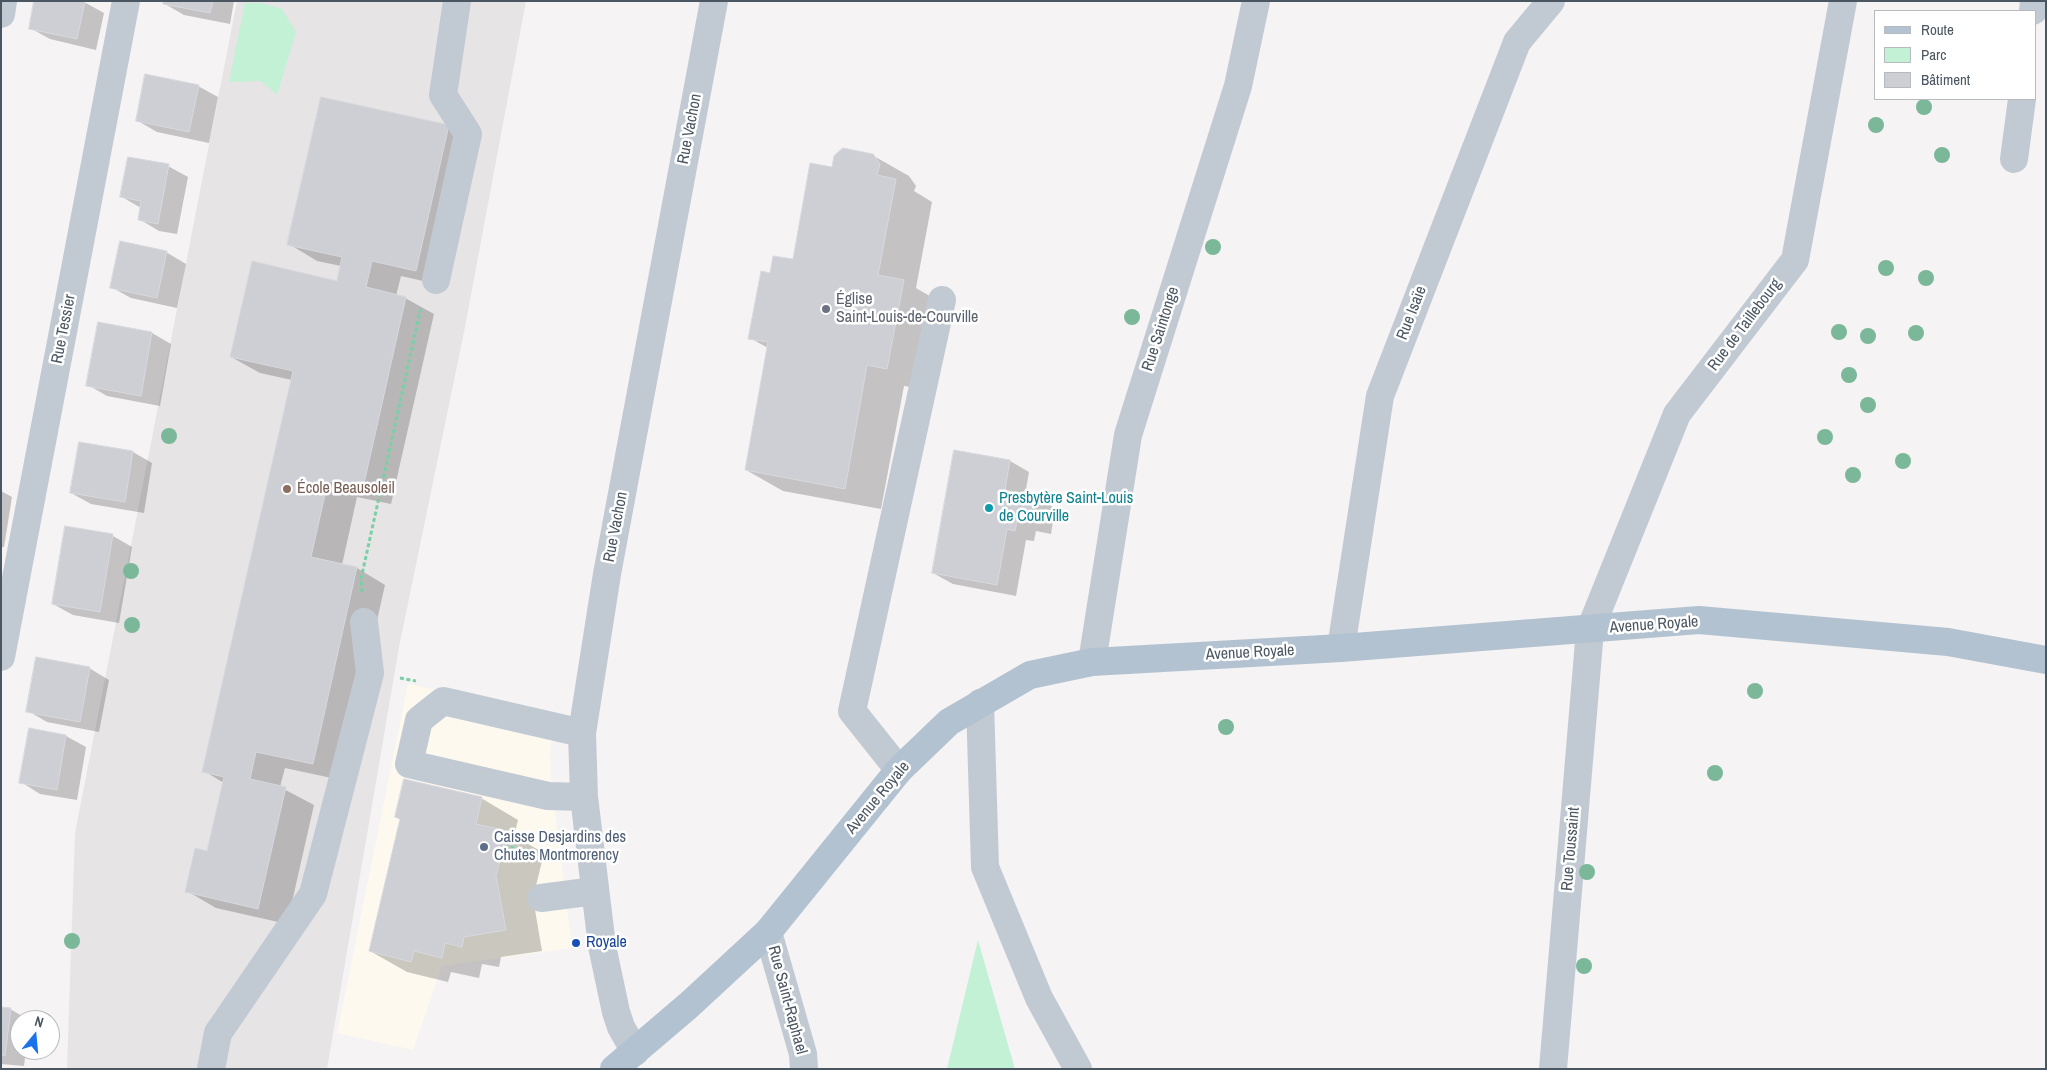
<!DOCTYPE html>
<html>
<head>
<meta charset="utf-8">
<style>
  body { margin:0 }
  #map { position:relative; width:2047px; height:1070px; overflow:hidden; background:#f5f3f3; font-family:"Archivo Narrow",sans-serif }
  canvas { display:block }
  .frame { position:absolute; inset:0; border:2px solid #4a5661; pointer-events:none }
  .legend { position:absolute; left:1874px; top:10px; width:162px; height:90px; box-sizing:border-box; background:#fff; border:1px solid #b7bbc0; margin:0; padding:6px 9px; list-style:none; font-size:15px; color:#4a5661 }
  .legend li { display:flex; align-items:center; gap:10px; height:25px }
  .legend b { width:25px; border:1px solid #b7bbc0 }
  .north { position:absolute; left:10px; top:1010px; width:50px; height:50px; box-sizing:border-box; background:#fff; border:1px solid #b7bbc0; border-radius:50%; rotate:17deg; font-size:14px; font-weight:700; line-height:20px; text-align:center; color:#4a5661 }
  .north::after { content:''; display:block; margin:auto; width:18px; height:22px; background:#1a73e8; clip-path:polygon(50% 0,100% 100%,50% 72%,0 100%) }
</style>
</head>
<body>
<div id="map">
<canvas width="2047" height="1070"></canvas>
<div class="frame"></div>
<ul class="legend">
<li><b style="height:6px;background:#b3c2d1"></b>Route</li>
<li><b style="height:14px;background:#c3f1d5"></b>Parc</li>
<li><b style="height:14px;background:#cdcfd5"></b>Bâtiment</li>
</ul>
<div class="north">N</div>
</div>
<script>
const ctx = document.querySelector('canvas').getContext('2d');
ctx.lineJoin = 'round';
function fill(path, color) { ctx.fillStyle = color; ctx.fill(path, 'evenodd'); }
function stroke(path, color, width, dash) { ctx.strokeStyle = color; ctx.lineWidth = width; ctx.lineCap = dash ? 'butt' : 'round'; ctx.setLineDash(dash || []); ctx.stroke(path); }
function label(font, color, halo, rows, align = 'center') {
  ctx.font = font + ' "Archivo Narrow",sans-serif'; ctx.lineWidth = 5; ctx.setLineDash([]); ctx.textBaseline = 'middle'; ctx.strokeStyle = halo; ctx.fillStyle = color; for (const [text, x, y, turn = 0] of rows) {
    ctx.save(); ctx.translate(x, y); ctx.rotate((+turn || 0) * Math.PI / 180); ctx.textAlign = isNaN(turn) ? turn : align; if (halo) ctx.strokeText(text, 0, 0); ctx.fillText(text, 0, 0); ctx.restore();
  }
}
fill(new Path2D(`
  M408 684 554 715 550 754 551 778 572 948 442 966 413 1050 337 1033Z`), '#fdf9ef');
fill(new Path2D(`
  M237 1H526L464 332 399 647 327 1069H67L75 833Z`), '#e6e4e5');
fill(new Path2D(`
  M245 3H261L282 9 296 32 277 95 261 81 229 82Z
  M978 940 1015 1069H947Z`), '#c3f1d5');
fill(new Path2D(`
  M165 1H234L230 24 184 15 165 4Z
  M84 2 104 13 96 50 50 39 30 28Z
  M198 86 218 97 209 143 157 132 138 121Z
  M448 126 477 143 445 286 401 276 396 296 405 298 434 314 391 504 357 497 342 565 357 568 385 585 341 780 285 768 280 787 314 805 287 924 216 908 187 891 208 853 224 783 204 771 292 380 260 373 231 357 338 282 341 266 317 261 289 244Z
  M872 155 909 176 916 186 914 191 932 202 916 288 940 302 924 389 904 386 881 509 783 491 746 470 768 348 750 338 771 274 794 261 833 169Z
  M168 166 188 177 177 234 159 231 139 219 141 208 122 197Z
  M166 252 186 264 177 308 131 298 111 287Z
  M99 323 152 333 171 344 160 406 107 396 88 385Z
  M133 452 152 463 144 513 91 504 71 493Z
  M1010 461 1029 472 1025 495 1036 497 1055 508 1051 534 1036 531 1034 541 1026 540 1016 596 953 584 933 573Z
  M1 491 12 497 4 547H1Z
  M113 536 132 547 119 623 73 615 53 604Z
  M89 668 109 680 99 732 47 722 28 711Z
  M30 729 66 736 86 747 77 800 40 794 21 782Z
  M481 798 518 820 514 836 544 853 533 898 542 951 501 957 499 967 482 964 479 978 451 972 448 982 407 972 370 951Z
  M1 1008 10 1009 29 1020H20V1050H26L24 1066 1 1064Z`), '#0003');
const building = new Path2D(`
  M34 1H85L77 39 29 29Z
  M164 1H213L210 13 163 4Z
  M145 74 199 85 189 132 136 121Z
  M321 97 449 125 416 271 372 261 366 287 406 297 363 488 328 481 311 557 357 567 313 764 256 752 250 779 286 787 258 909 185 892 195 848 207 851 224 777 202 772 293 371 230 357 252 261 337 281 342 257 287 245Z
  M843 148 873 154 880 164 877 175 896 179 878 275 904 280 887 369 867 365 845 489 745 470 768 342 748 339 761 271 770 273 773 256 793 259 810 163 832 167 834 156Z
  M128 157 169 164 158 224 138 220 141 201 120 197Z
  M120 241 167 251 157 298 110 288Z
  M98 322 152 332 141 396 86 386Z
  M79 442 133 451 125 502 70 493Z
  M954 450 1010 460 1005 490 1036 496 1031 523 1017 521 1015 531 1007 529 997 585 932 573Z
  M65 526 113 534 100 612 52 604Z
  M36 657 90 667 80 722 26 712Z
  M29 728 66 735 57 790 19 783Z
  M404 779 482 797 476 824 507 831 496 876 506 930 464 937 462 947 445 943 442 958 414 951 411 962 369 951 400 819 395 817Z
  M1 1007 11 1008 5 1056 1 1055Z`);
fill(building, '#cdcfd5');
stroke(building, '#d7d9de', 1);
stroke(new Path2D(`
  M362 592 361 579 421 307
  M400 678 416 681
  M504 846 542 853 560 851`), '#7ad0a6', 3, [4, 2.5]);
stroke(new Path2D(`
  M2033 11 2034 1
  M1 14 3 1
  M2014 159 2022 99
  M436 280 468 134 443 95 457 1
  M1341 648 1380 396 1517 42 1551 1
  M1 657 126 1
  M1092 662 1128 435 1238 86 1256 1
  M980 703 985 867 1039 998 1078 1069
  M582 733 443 701 419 720 409 764 548 796 584 797
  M899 770 852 711 942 300
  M541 898 595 891
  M768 932 803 1054 804 1069
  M635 1052 621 1027 616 1012 602 946 584 797 582 733 607 574 714 1
  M211 1069 218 1033 313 894 370 673 364 622
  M1553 1069 1590 630 1677 414 1795 260 1843 1`), '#c1cad2', 28);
stroke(new Path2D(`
  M614 1069 689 1005 768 932 899 770 949 722 1030 675 1092 662 1341 648 1699 620 1948 642 2046 660`), '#b3c2d1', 28);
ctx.fillStyle = '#7bb799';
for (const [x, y] of [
  [1924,107],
  [1876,125],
  [1942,155],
  [1213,247],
  [1886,268],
  [1926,278],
  [1132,317],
  [1839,332],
  [1916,333],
  [1868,336],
  [1849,375],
  [1868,405],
  [169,436],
  [1825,437],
  [1903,461],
  [1853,475],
  [131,571],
  [132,625],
  [1755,691],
  [1226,727],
  [1715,773],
  [1587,872],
  [72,941],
  [1584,966]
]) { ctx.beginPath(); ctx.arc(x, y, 8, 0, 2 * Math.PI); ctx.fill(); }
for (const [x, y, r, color] of [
  [826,309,5,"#6b7280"],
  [287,489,5,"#8d6e63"],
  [989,508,5,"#0f9aa8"],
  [484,847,5,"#5c6f8a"],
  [576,943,5,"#1a4fb4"]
]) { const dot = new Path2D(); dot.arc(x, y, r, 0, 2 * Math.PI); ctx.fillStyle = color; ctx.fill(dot); stroke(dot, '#fff', 2); }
label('16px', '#4a5661', '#fff', [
  ["Rue Vachon",690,129,-79],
  ["Rue Isaïe",1412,313,-69],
  ["Rue de Taillebourg",1745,325,-53],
  ["Rue Tessier",64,329,-79],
  ["Rue Saintonge",1161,329,-72],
  ["Rue Vachon",616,527,-79],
  ["Avenue Royale",1654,625,-4],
  ["Avenue Royale",1250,653,-3],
  ["Avenue Royale",878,798,-50],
  ["Rue Toussaint",1571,849,-85],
  ["Rue Saint-Raphael",787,1000,75]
]);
label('16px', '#5b616d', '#fff', [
  ["Église",836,300],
  ["Saint-Louis-de-Courville",836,318]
], 'left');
label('16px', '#785e54', '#fff', [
  ["École Beausoleil",297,489]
], 'left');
label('16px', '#0d838f', '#fff', [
  ["Presbytère Saint-Louis",999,499],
  ["de Courville",999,517]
], 'left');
label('16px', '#4e5e75', '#fff', [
  ["Caisse Desjardins des",494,838],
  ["Chutes Montmorency",494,856]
], 'left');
label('16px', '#164399', '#fff', [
  ["Royale",586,943]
], 'left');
</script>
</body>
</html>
